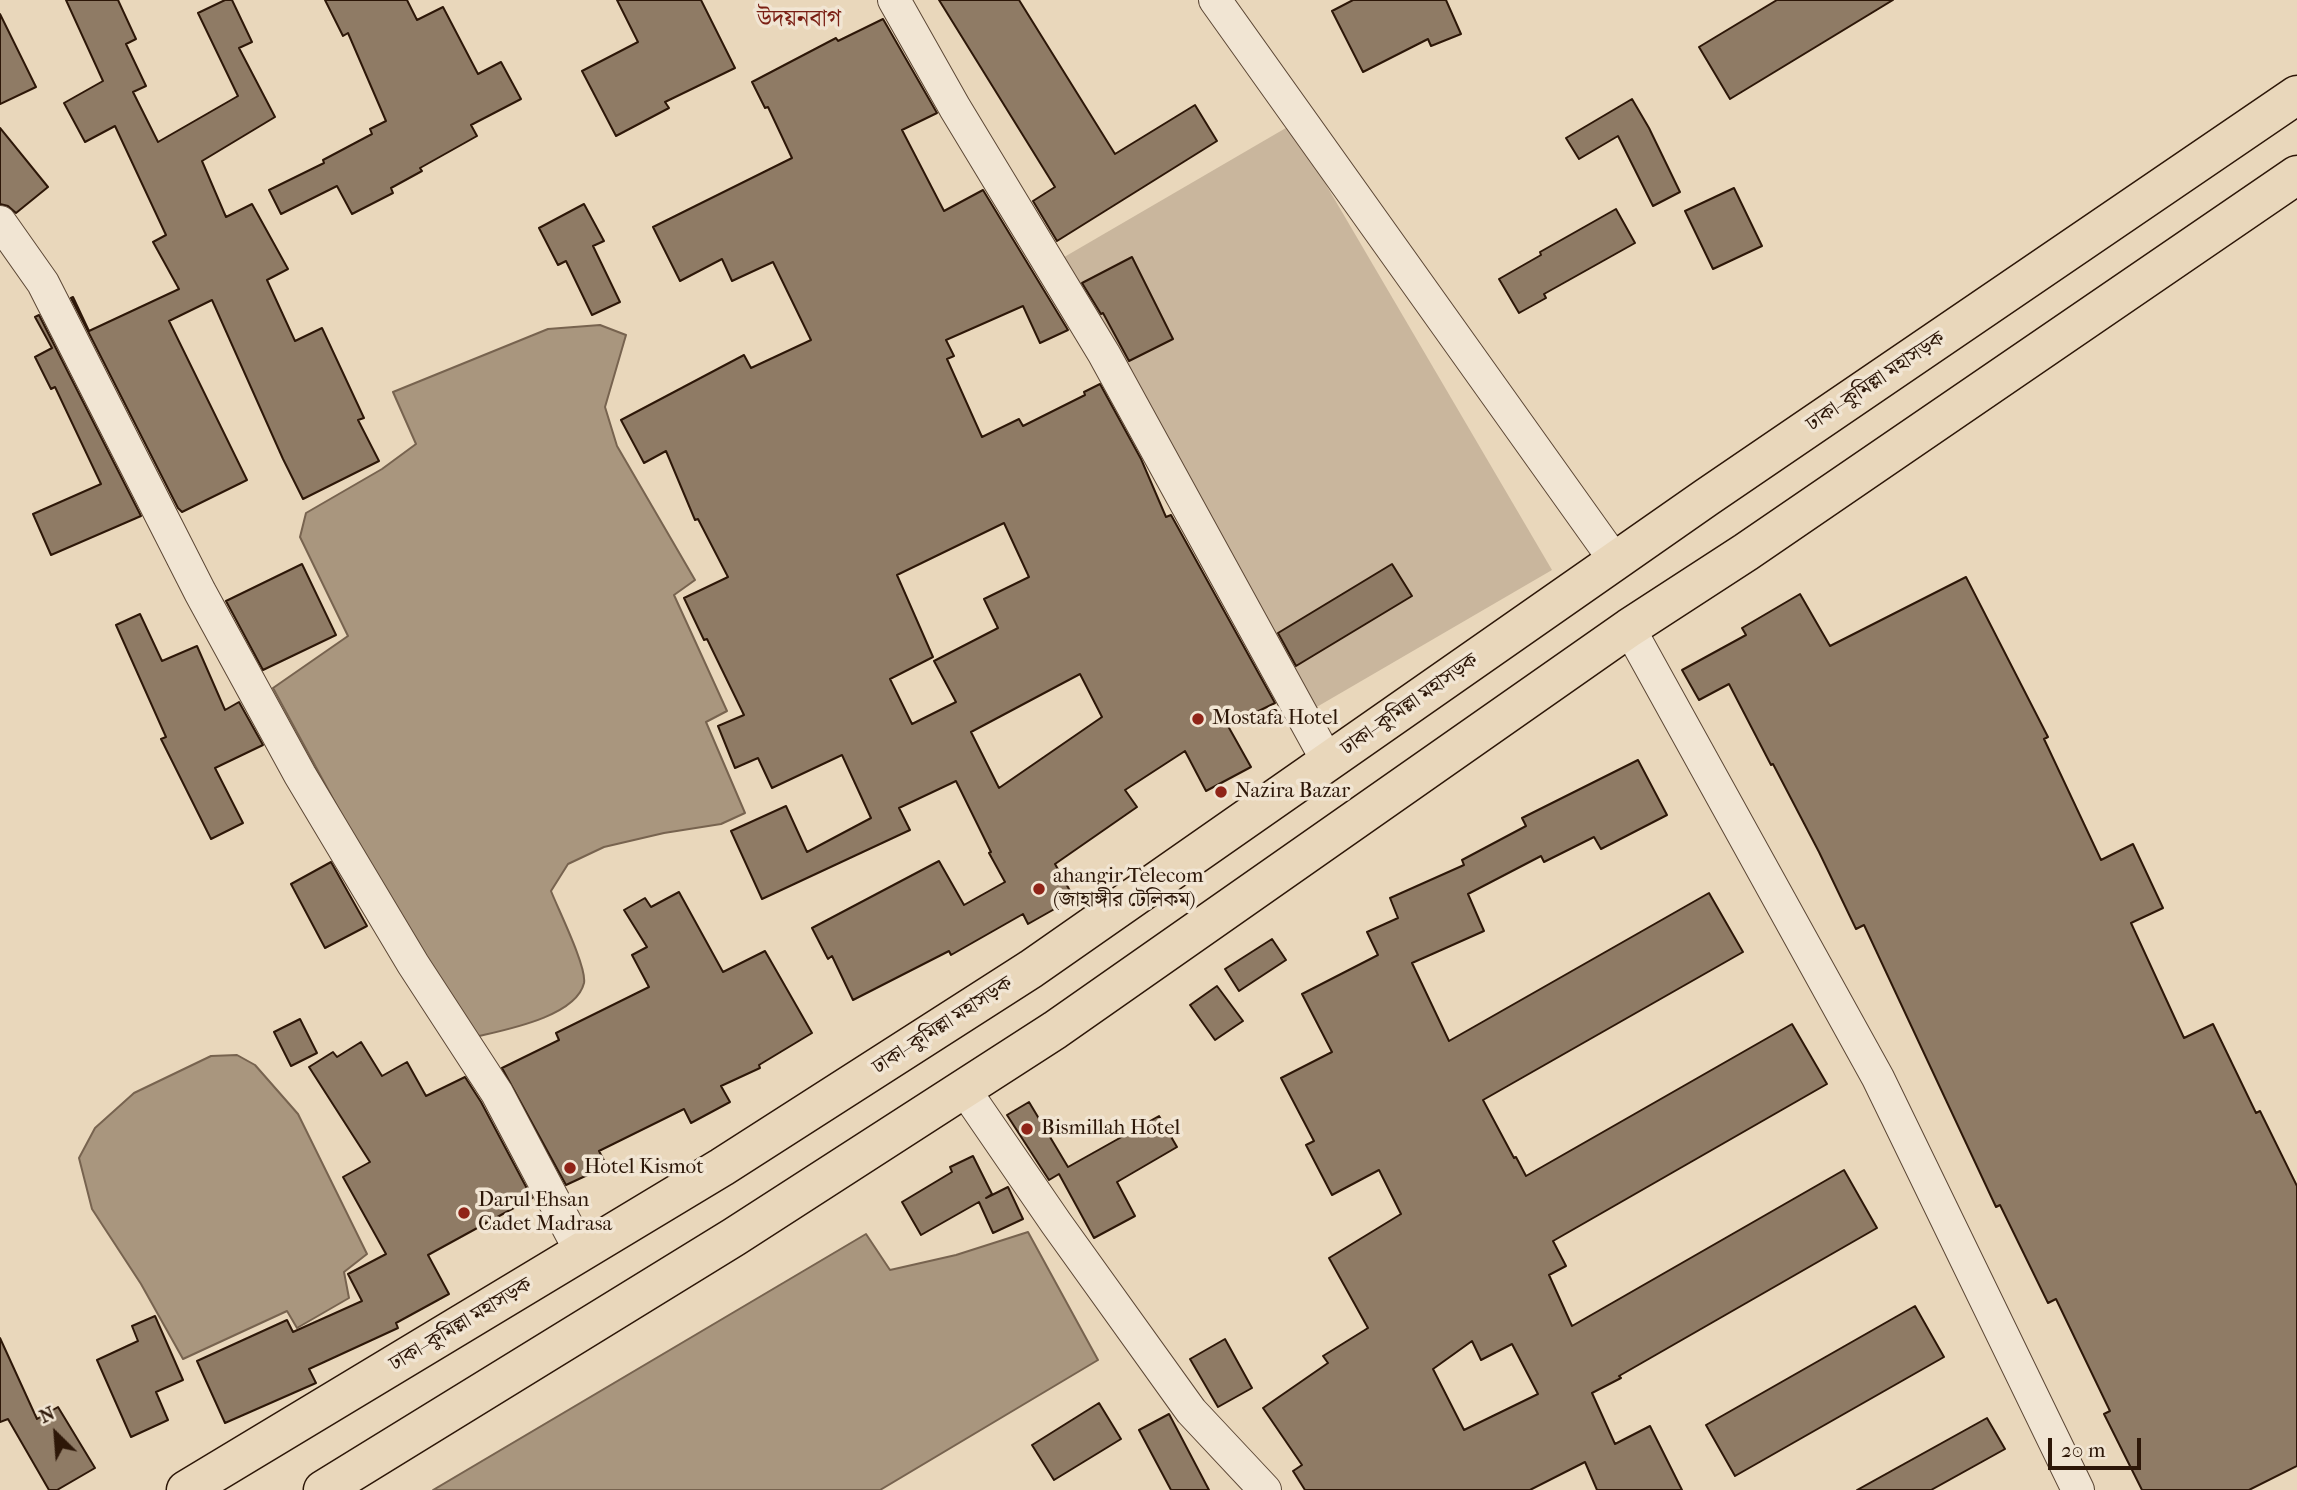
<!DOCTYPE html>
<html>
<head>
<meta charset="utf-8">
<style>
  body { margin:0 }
  #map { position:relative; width:2297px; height:1490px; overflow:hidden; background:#e9d7bb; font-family:"IM FELL French Canon",serif }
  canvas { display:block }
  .north { position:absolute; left:21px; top:1399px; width:70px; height:70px; -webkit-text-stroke:5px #f1e5d3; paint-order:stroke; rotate:335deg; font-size:19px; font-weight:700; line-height:28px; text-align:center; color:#2d1708 }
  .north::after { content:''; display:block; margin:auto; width:24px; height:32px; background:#2d1708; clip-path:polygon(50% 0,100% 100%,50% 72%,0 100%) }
  .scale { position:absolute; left:2048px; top:1438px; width:93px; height:32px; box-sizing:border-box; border:4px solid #2d1708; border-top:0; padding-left:9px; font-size:21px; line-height:24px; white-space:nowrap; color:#2d1708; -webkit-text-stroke:5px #f1e5d3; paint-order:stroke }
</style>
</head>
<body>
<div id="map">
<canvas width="2297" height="1490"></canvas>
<div class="north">N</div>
<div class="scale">20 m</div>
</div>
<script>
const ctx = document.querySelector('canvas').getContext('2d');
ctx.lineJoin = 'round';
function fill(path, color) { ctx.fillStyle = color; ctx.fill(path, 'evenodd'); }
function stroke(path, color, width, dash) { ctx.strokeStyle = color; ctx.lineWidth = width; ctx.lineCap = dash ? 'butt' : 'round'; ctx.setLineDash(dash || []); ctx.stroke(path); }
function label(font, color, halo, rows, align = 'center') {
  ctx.font = font + ' "IM FELL French Canon","Noto Serif Bengali",serif'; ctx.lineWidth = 7; ctx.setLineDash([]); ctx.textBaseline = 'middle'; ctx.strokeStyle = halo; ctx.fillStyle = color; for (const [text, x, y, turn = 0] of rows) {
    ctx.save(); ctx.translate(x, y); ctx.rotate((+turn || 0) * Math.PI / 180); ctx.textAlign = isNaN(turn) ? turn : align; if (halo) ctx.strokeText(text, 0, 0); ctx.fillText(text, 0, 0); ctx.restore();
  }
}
fill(new Path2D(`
  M1291 125 1552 570 1315 708 1054 263Z`), '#c9b69d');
const water = new Path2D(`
  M600 325 626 335 605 407 617 446 695 580 674 595 727 711 706 722 745 813 721 824 664 833 604 847 568 864 551 891C558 909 587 967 584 983 576 1017 504 1030 475 1037L351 832 273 688 348 636 300 537 306 513 382 469 416 444 393 392 548 329Z
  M237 1055 255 1065 298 1114 367 1254 344 1272 349 1298 297 1328 287 1311 183 1359 141 1284 92 1209 79 1158 95 1128 134 1093 211 1056Z
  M1028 1232 1098 1360 880 1490H433L866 1234 890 1270 956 1255Z`);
fill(water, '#a9967e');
stroke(water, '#77634f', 2);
const building = new Path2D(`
  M66 0H118L136 39 126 44 146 86 133 92 158 142 238 96 198 13 225 0H232L252 42 239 48 275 117 202 161 226 217 252 204 288 269 267 280 295 341 322 328 364 418 358 420 379 461 303 499 283 459 212 300 169 321 247 480 182 512 178 508 71 298 73 297 89 331 179 289 153 242 166 235 115 126 85 142 64 103 103 81Z
  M325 0H407L417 20 443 7 478 74 501 62 521 99 471 125 477 136 420 168 422 171 391 188 393 193 352 214 337 186 281 214 269 190 324 163 323 160 372 134 370 129 386 121 348 33 343 36Z
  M617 0H701L735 68 665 102 669 108 616 136 582 71 638 42Z
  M939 0H1019L1115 154 1195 105 1217 141 1057 241 1033 201 1055 187Z
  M1353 0H1446L1461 34 1431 46 1428 39 1363 72 1332 11Z
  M1777 0H1893L1730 99 1699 47Z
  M0 14 36 87 0 104Z
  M883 19 937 113 902 130 944 211 983 190 1068 330 1040 343 1023 306 946 340 954 356 947 359 982 437 1019 419 1023 426 1085 395 1084 392 1100 384 1141 459 1166 517 1171 515 1275 703 1228 726 1251 767 1206 791 1185 751 1125 790 1137 807 1055 864 1074 898 1028 924 1023 914 951 955 949 951 853 1000 832 956 828 959 812 928 939 861 964 905 1005 882 989 853 991 852 956 781 899 808 910 830 762 899 731 831 786 806 807 852 871 818 842 755 772 788 758 758 735 768 718 726 744 715 707 639 704 640 684 598 728 577 698 519 695 520 666 451 644 463 621 420 744 355 751 368 811 340 773 262 732 281 722 259 680 281 653 227 792 158 768 107 765 108 752 82 836 38 838 41ZM1004 523 1029 577 984 599 998 628 934 661 956 702 912 724 890 679 933 657 897 575ZM1080 674 1102 717 999 788 971 732Z
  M1632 99 1649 128 1680 192 1653 206 1618 136 1579 159 1566 138Z
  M0 128 48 187 16 213 8 206 0 204Z
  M1734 188 1762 246 1713 269 1685 211Z
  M584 204 604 241 593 246 620 302 592 315 566 261 558 265 539 228Z
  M1616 209 1635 243 1544 294 1546 298 1519 313 1499 279 1541 255 1540 252Z
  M1132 257 1173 339 1129 361 1103 313 1101 314 1082 283Z
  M39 315 141 516 51 555 33 514 101 484 55 387 51 389 35 357 52 348 35 317Z
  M302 564 336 635 263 670 226 601Z
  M1392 564 1412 596 1296 666 1278 633Z
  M1966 577 2048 737 2044 739 2101 860 2133 844 2163 908 2131 923 2184 1038 2213 1024 2256 1113 2260 1111 2297 1186V1466L2249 1490H2142L2104 1414 2110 1411 2056 1299 2048 1303 2000 1205 1996 1207 1864 925 1856 929 1819 852 1773 764 1771 765 1729 684 1699 700 1682 670 1746 635 1742 628 1800 594 1830 646Z
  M140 614 162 661 197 646 225 710 239 702 263 745 215 768 243 823 211 839 161 739 166 737 116 625Z
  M1638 760 1667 815 1601 849 1594 837 1544 862 1541 856 1468 894 1484 931 1412 963 1449 1041 1709 893 1743 952 1483 1100 1514 1158 1516 1157 1526 1176 1792 1024 1827 1084 1553 1241 1566 1266 1549 1275 1572 1326 1844 1170 1877 1228 1619 1376 1621 1378 1592 1393 1615 1444 1650 1426 1682 1490H1597L1585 1462 1530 1490H1305L1293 1471 1302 1465 1263 1408 1328 1363 1323 1356 1368 1328 1329 1258 1401 1214 1379 1170 1332 1195 1306 1145 1314 1141 1281 1078 1332 1052 1302 994 1378 955 1367 932 1398 918 1390 898 1464 865 1462 860 1526 826 1522 818ZM1472 1341 1481 1360 1512 1344 1538 1394 1464 1430 1433 1369Z
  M331 862 367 926 325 948 291 884Z
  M679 892 723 972 765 951 812 1033 759 1065 760 1068 721 1086 730 1102 691 1123 684 1109 599 1151 607 1166 566 1185 502 1068 559 1040 556 1033 649 987 632 955 647 947 624 910 645 898 651 907Z
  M1272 939 1286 960 1239 991 1225 969Z
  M1217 986 1243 1021 1215 1040 1190 1005Z
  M300 1019 317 1053 291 1066 274 1032Z
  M361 1042 382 1076 407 1062 426 1096 465 1077 481 1102 532 1198 428 1255 449 1294 396 1323 398 1328 309 1369 316 1383 225 1423 197 1361 287 1320 293 1332 362 1301 348 1274 386 1254 343 1177 370 1162 309 1067 333 1052 337 1057Z
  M1029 1102 1068 1167 1159 1116 1177 1147 1117 1182 1135 1216 1094 1238 1059 1174 1049 1180 1007 1115Z
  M973 1156 992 1194 986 1198 1008 1187 1023 1219 993 1233 979 1202 921 1235 902 1202 952 1172 950 1167Z
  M1915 1306 1944 1357 1735 1476 1706 1425Z
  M155 1316 183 1380 156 1392 168 1420 131 1437 97 1360 138 1341 132 1326Z
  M0 1338 37 1419 58 1407 95 1468 57 1490H49L8 1419 0 1422Z
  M1225 1339 1252 1388 1218 1407 1190 1359Z
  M1099 1403 1121 1439 1054 1480 1032 1445Z
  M1169 1414 1209 1490H1171L1139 1430Z
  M1987 1418 2005 1449 1931 1490H1857Z`);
fill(building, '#8f7b65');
stroke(building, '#2d1708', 2);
const minor = new Path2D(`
  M894 0 955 108 1104 354 1328 762
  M1215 0 1616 562
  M0 222 43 283 200 592 300 775 413 964 497 1093 581 1252
  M1629 628 1878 1078 2078 1490
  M964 1089 1056 1223 1191 1411 1265 1490`);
const highway = new Path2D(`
  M186 1490 722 1167 1031 969 1707 497 2297 95
  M323 1490 734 1237 1055 1030 1629 628 1746 552 2297 175`);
stroke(minor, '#5c4735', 34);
stroke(highway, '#2d1708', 41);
stroke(minor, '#f1e5d3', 32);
stroke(highway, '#e9d7bb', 38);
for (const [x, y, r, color] of [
  [1198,719,7,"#8f2418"],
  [1221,792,7,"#8f2418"],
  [1039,889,7,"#8f2418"],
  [1027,1129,7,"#8f2418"],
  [570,1168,7,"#8f2418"],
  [464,1213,7,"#8f2418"]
]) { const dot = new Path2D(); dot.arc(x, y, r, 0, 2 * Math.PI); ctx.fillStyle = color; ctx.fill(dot); stroke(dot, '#f1e5d3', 2.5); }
label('21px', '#2d1708', '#f1e5d3', [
  ["ঢাকা–কুমিল্লা মহাসড়ক",1876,382,-34],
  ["ঢাকা–কুমিল্লা মহাসড়ক",1410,705,-35],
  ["ঢাকা–কুমিল্লা মহাসড়ক",943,1026,-33],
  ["ঢাকা–কুমিল্লা মহাসড়ক",461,1325,-31]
]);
label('21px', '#2d1708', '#f1e5d3', [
  ["Mostafa Hotel",1212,719],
  ["Nazira Bazar",1235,792],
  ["ahangir Telecom",1053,877],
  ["(জাহাঙ্গীর টেলিকম)",1053,901],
  ["Bismillah Hotel",1041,1129],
  ["Hotel Kismot",584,1168],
  ["Darul Ehsan",478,1201],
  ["Cadet Madrasa",478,1225]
], 'left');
label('24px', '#7a1f14', '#f1e5d3', [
  ["উদয়নবাগ",799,20]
]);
</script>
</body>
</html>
